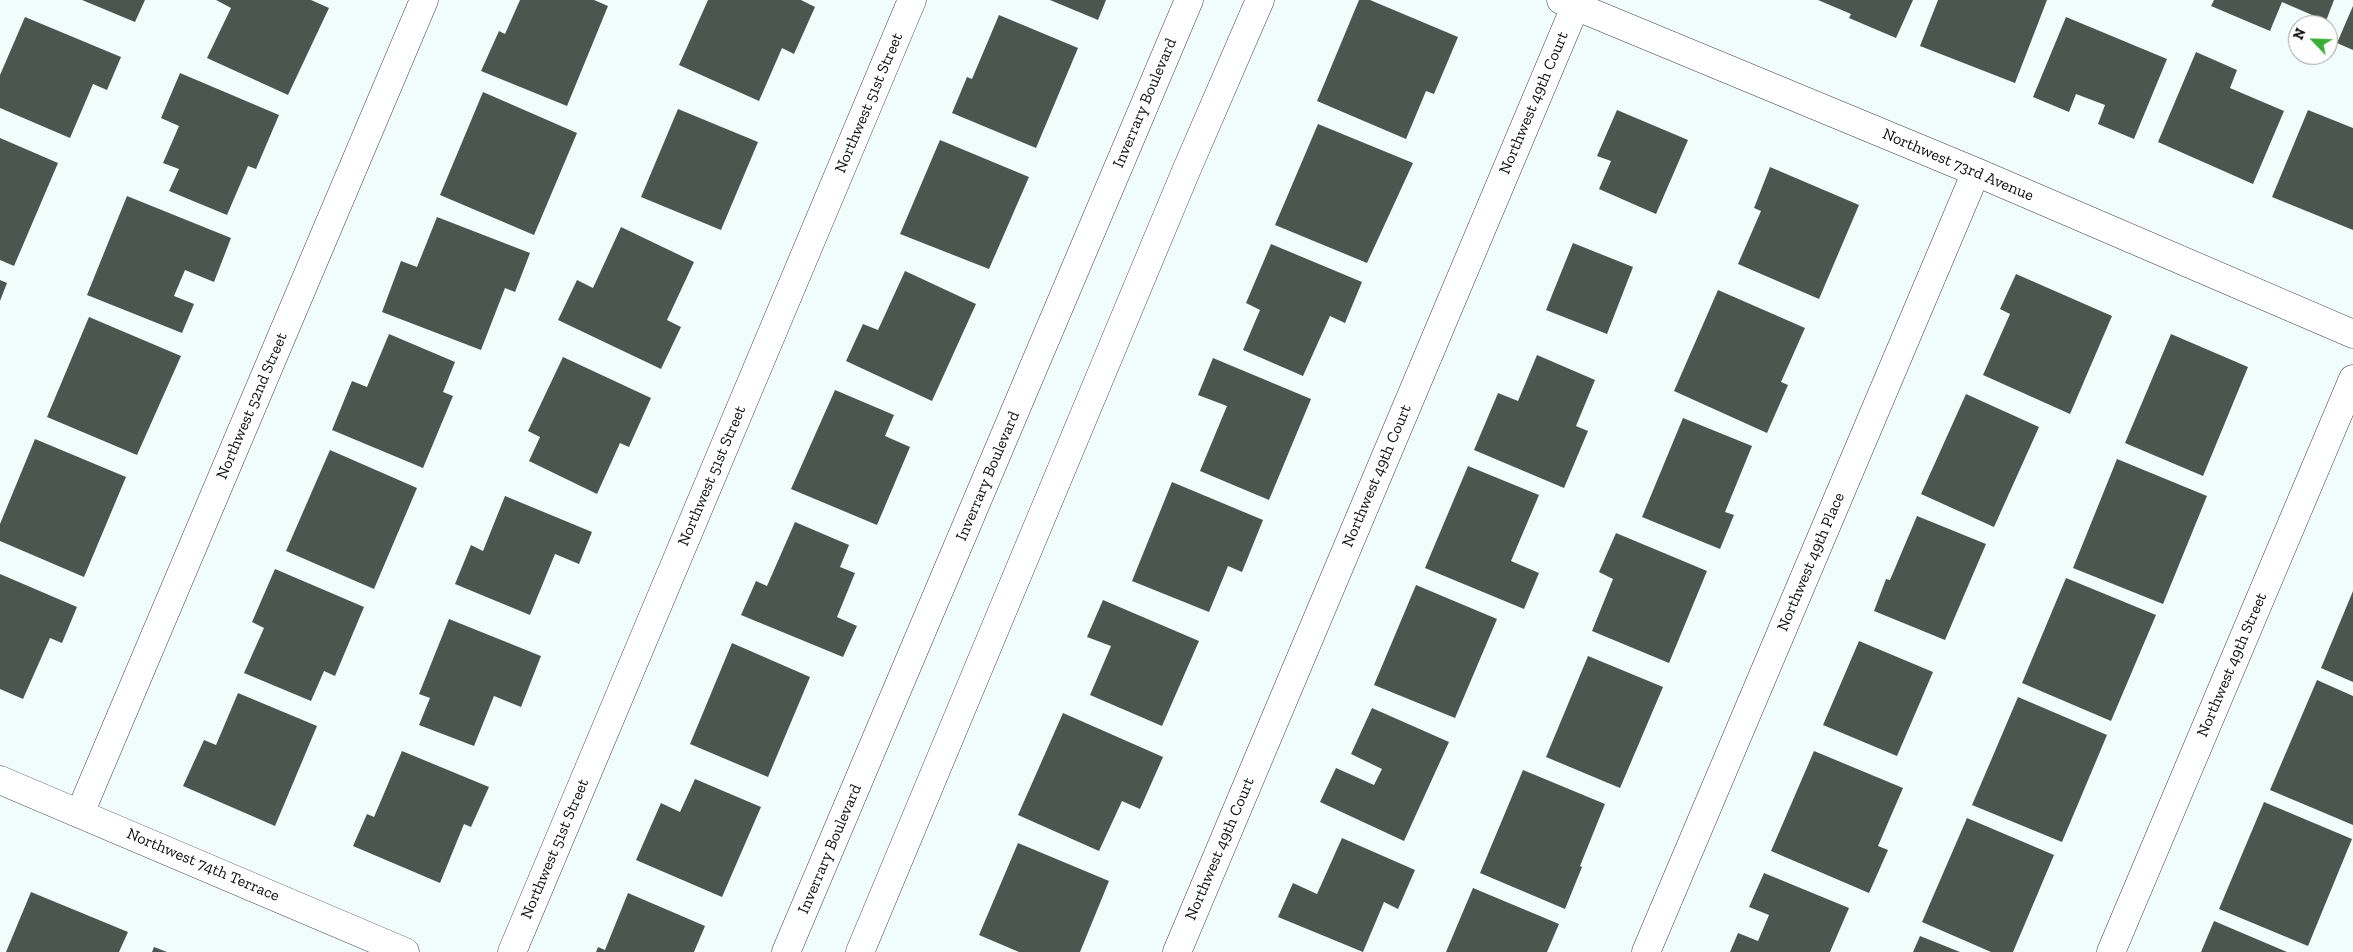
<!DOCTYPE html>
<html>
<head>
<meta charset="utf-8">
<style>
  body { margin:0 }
  #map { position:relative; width:2353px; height:952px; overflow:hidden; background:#f1fdfb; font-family:"Zilla Slab",serif }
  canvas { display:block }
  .north { position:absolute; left:2288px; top:15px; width:50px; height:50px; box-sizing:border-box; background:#fff; border:1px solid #9f9f9f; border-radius:50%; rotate:294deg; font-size:14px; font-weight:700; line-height:20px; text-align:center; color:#0e0e0e }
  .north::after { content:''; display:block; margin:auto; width:18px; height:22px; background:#3baf35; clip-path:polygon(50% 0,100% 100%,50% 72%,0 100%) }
</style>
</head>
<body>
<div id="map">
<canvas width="2353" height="952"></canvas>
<div class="north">N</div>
</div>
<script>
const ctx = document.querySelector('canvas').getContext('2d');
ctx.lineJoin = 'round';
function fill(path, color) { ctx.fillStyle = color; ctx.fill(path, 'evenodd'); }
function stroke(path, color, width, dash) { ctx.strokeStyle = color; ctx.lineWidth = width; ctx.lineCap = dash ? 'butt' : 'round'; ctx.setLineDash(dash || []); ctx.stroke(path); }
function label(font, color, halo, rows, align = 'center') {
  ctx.font = font + ' "Zilla Slab",serif'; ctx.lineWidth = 5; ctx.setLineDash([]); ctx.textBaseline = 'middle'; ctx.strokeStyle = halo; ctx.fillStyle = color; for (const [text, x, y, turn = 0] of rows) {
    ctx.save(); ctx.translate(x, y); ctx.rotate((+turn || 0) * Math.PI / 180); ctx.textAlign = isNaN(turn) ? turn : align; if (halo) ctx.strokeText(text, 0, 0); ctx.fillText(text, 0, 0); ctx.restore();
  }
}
fill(new Path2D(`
  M82 0H145L135 22Z
  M216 0H311L329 8 288 95 207 58 231 8Z
  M520 0H594L608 6 567 106 481 71 499 31 505 34Z
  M708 0H801L815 7 794 54 782 48 759 101 679 65Z
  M1050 0H1106L1098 20Z
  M1359 0H1370L1458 37 1434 94 1426 91 1406 139 1317 101Z
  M1818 0H1913L1896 38 1849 18 1851 14Z
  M1938 0H2047L2015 83 1920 46Z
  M2214 0H2334L2326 21 2282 2 2270 31 2211 6Z
  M2353 6V50L2337 43Z
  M999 15 1078 48 1036 148 952 113 967 77 972 79Z
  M25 17 121 57 107 90 93 84 70 138 0 108V75Z
  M2066 17 2167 59 2134 139 2098 124 2105 105 2076 94 2069 112 2033 97Z
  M2196 52 2237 70 2230 88 2284 111 2253 184 2158 142Z
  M180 73 279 115 256 169 248 166 227 215 169 191 179 169 163 163 179 126 161 118Z
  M483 92 577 133 534 235 440 195Z
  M678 109 758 142 721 230 641 197Z
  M1617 110 1688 140 1656 214 1599 189 1611 161 1597 156Z
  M2308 110 2353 128V230L2272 197Z
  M1318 124 1413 163 1367 263 1275 225Z
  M0 138 58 163 14 266 0 260Z
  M940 140 1029 177 989 269 900 234Z
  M1770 167 1859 205 1819 299 1738 264 1761 211 1754 208Z
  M127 196 231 238 214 282 185 270 174 296 194 304 182 333 87 295Z
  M437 217 530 253 515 292 505 288 481 350 382 312 401 261 417 267Z
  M621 227 694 262 667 320 681 327 661 369 558 320 577 280 593 288Z
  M1573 243 1633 267 1607 334 1546 310Z
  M1271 244 1362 282 1345 323 1330 316 1303 376 1243 350 1260 310 1246 303Z
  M905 271 976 304 932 401 846 361 863 324 878 330Z
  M2016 274 2112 316 2070 414 1983 375 2010 314 2000 309Z
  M0 280 7 283 0 301Z
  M1718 290 1805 328 1781 382 1788 385 1767 433 1674 391Z
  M89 317 181 356 137 455 47 417Z
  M389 334 455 362 443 392 453 396 423 468 332 430 352 381 367 387Z
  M2171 334 2248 367 2203 476 2125 443Z
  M1537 355 1595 380 1576 426 1588 431 1564 488 1474 450 1498 393 1518 401Z
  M563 357 651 398 629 447 620 443 597 494 529 461 540 437 528 431Z
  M1213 358 1311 399 1269 500 1200 471 1227 406 1198 395Z
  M835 390 894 415 885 436 910 447 877 525 791 489Z
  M1966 394 2039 427 1994 527 1921 494Z
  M1683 418 1752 446 1725 512 1734 515 1720 549 1642 517Z
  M35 439 126 477 84 577 0 541V524Z
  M330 450 417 488 374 589 286 551Z
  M2117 459 2207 496 2163 604 2073 568Z
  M1468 466 1539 495 1511 561 1539 573 1524 609 1425 568Z
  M1172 482 1263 520 1242 572 1228 566 1209 612 1132 581Z
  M505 496 592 532 579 564 555 554 530 615 455 584 471 545 483 551Z
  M1917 516 1986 544 1945 640 1874 611 1886 579 1890 580Z
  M795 522 849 545 840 567 855 573 837 617 857 626 843 657 741 615 756 581 767 586Z
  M1616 533 1707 571 1669 663 1592 631 1613 579 1599 572Z
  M275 569 364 607 335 676 324 671 311 701 244 673 264 628 252 622Z
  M0 574 77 607 62 643 50 638 23 699 0 689Z
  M2066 578 2156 615 2111 721 2022 683Z
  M1416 585 1497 619 1455 718 1374 685Z
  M2353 591V682L2321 668Z
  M1103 600 1199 641 1162 726 1090 695 1111 646 1087 637Z
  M449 619 541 656 521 707 494 696 474 746 419 725 430 698 419 694Z
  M1859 641 1933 672 1897 756 1823 725Z
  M732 643 810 677 768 777 690 744Z
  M1588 656 1663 687 1620 788 1546 757Z
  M2317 680 2353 696V825L2270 790Z
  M238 693 317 726 275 826 183 786 204 740 216 745Z
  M2018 697 2107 735 2062 842 1972 805Z
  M1372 708 1449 742 1404 841 1320 802 1336 768 1374 785 1382 769 1351 754Z
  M1063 713 1163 757 1140 809 1122 801 1099 851 1018 815Z
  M402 751 489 787 471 827 464 824 440 883 353 846 367 814 374 817Z
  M1814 751 1903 788 1878 846 1888 850 1869 893 1771 851Z
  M1523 770 1605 804 1580 866 1582 867 1565 909 1480 873Z
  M695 779 761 807 722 897 636 860 661 803 680 812Z
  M2264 802 2352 839 2308 946 2219 909Z
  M1967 818 2054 855 2013 952H1991L1922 922Z
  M1342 838 1415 870 1398 909 1384 902 1363 952 1278 917 1293 883 1317 894Z
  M1018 843 1109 881 1080 952H1019L979 935Z
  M1764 873 1849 908 1830 952H1730L1738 933 1758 941 1769 915 1749 907Z
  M1473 888 1559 924 1547 952H1446Z
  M31 892 128 932 119 952H6Z
  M628 893 705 926 694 952H596L598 947 605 950Z
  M2214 921 2287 952H2201Z
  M1920 936 1960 952H1913Z
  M154 947 167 952H152Z`), '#4c5650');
const minor = new Path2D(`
  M1561 0 1976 172 2353 334
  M0 780 405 952
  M80 813 424 0
  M512 952 912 0
  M1177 952 1578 0
  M1646 952 1976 172
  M2111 952 2353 379`);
const tertiary = new Path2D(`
  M786 952 1189 0
  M860 952 1186 171 1260 0`);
stroke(minor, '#414141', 29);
stroke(tertiary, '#414141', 29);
stroke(minor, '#fff', 28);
stroke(tertiary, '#fff', 28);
label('16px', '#0e0e0e', '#fff', [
  ["Northwest 51st Street",869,103,-67],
  ["Inverrary Boulevard",1145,103,-67],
  ["Northwest 49th Court",1534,103,-67],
  ["Northwest 73rd Avenue",1958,165,23],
  ["Northwest 52nd Street",252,406,-67],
  ["Northwest 51st Street",712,476,-67],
  ["Inverrary Boulevard",988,476,-67],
  ["Northwest 49th Court",1377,476,-67],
  ["Northwest 49th Place",1811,562,-67],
  ["Northwest 49th Street",2232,665,-67],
  ["Northwest 51st Street",555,849,-67],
  ["Inverrary Boulevard",830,849,-67],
  ["Northwest 49th Court",1220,849,-67],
  ["Northwest 74th Terrace",203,865,23]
]);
</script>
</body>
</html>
